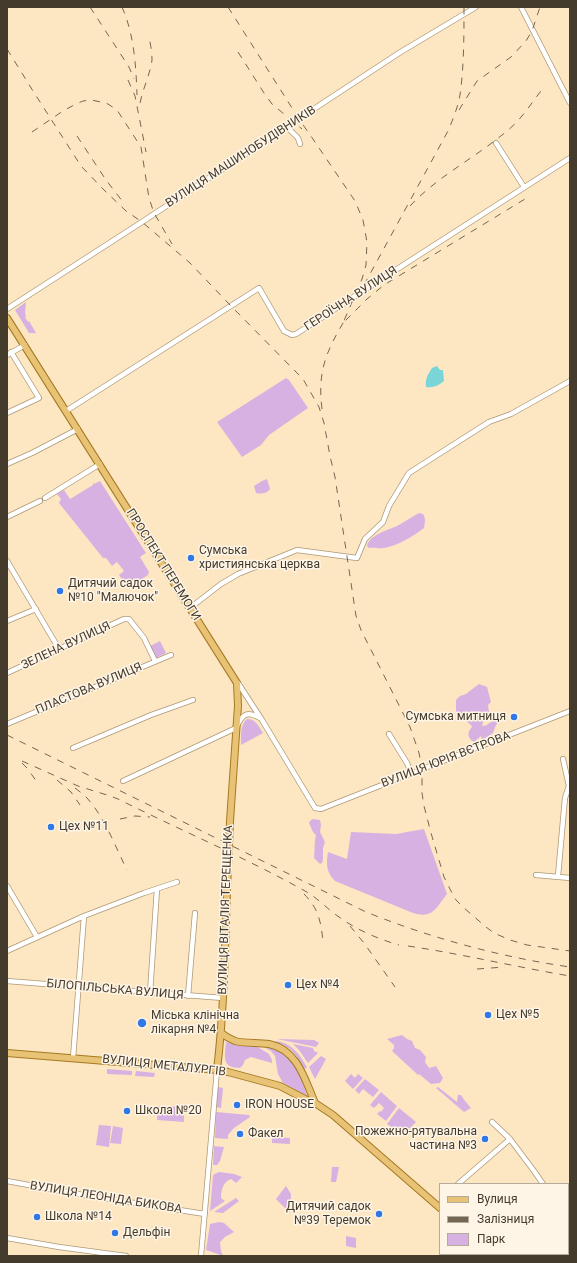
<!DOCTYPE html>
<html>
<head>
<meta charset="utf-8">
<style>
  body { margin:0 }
  #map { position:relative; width:577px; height:1263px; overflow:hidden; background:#fde6c2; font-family:Roboto,sans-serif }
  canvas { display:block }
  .frame { position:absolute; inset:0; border:8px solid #443b2d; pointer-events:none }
  .legend { position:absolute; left:439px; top:1183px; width:130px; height:72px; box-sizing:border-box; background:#fef5e7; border:1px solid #b4ab9d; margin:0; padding:5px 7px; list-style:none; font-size:12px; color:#443b2d }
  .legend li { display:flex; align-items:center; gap:8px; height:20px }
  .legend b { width:20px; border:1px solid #b4ab9d }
</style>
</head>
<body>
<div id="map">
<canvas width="577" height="1263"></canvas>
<div class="frame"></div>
<ul class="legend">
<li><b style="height:5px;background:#e8c376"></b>Вулиця</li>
<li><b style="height:5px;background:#736753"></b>Залізниця</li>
<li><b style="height:11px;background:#d8b1e3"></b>Парк</li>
</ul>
</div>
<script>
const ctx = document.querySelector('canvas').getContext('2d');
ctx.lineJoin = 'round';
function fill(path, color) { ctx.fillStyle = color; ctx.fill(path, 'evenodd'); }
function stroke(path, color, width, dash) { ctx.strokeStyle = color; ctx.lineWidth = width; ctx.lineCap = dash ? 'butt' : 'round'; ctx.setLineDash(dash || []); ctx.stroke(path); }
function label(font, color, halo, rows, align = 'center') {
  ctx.font = font + ' Roboto,sans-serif'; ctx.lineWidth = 3; ctx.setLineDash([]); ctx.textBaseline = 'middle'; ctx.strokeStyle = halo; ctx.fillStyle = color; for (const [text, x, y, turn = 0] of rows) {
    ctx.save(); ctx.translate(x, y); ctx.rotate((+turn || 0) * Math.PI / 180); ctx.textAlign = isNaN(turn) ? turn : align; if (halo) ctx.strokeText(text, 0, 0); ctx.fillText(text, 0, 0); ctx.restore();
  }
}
fill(new Path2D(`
  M26 302 25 313 26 316 25 317 28 322 29 321 36 333H29L15 310Z
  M286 378 289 380 308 408 269 435 261 445 242 457 217 422Z
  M267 479 270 489C266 494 262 494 256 493L254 486 262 481Z
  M100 481 146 553 140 557 149 572 148 575 131 586H127L119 575 124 571 117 562 112 566 106 558H103L59 503 61 499 57 494 64 490 70 499 93 485V482L94 484Z
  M419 513 423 514C426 519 425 522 424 528 412 537 399 545 384 548 380 549 374 547 369 548L367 546C369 535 388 530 397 526 405 522 411 517 419 513Z
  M160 641 166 653 156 658 150 646Z
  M479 684 487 687 491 702 488 705 489 713 483 722 482 726C488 726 493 721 496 715H500L503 717V719L496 725 493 733 482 740 481 736 474 742C467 738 467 732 472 727L471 725 458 714 456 711V700L460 696 466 694Z
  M247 719C256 719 259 727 263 733L241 745C241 736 240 724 247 719Z
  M313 819 320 820 321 825 320 832 325 842 323 848V859L322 863 320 864 314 858C315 849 314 843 316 835L313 832 309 823 310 821Z
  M424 829 447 894C436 908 433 919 413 913L335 881C326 872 326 864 328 852L347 859 351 832 396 834Z
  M402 1035 407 1039 412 1041 415 1048 420 1050 426 1057 425 1062 429 1068 436 1066 443 1078 440 1083 431 1084 419 1074 418 1075 392 1051 394 1048V1045L387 1039Z
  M277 1039 314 1040 319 1043 316 1047Z
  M274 1041C291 1042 299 1053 307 1067L304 1070C297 1054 291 1047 274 1041Z
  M226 1042 237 1045 256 1046 269 1054 272 1060V1063L251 1057 245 1060 243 1065 240 1068C221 1068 225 1056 226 1042Z
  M293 1044 313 1048 314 1051 318 1053 308 1063 299 1050Z
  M262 1046C292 1051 299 1069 307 1096L283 1083 278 1074 275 1056 271 1051Z
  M321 1056 326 1059 315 1079 309 1067Z
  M107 1069 132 1071V1075L107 1074Z
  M136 1071 155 1073 154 1077 135 1076Z
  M351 1074 355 1078 358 1074 363 1078 353 1089 345 1081Z
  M365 1079 379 1090 373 1097 363 1089 359 1094 355 1090Z
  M218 1087 223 1088 221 1108 216 1107Z
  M438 1087 457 1102 458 1095H461L465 1101 471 1108 464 1112 436 1088Z
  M381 1092 397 1106 386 1121 377 1114 380 1111 381 1112 384 1108 379 1103 374 1108 370 1105Z
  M158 1106 184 1107V1122L157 1120Z
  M399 1108 416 1122 409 1129 410 1132 403 1136 387 1124Z
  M216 1112 249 1115 250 1117 234 1128 228 1135V1139L215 1138Z
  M99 1125 111 1126 109 1147 96 1145Z
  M113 1126 123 1128 121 1144 110 1143Z
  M272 1137 290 1138V1144L272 1143Z
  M214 1146 224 1147 220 1161 217 1165H213Z
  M332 1167H339L336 1182H331Z
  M219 1172 234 1174 242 1177 236 1183 231 1179C223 1182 221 1190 221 1198L225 1201 210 1211 213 1175Z
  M286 1186 291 1194 290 1213 276 1199Z
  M236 1198 239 1201 223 1213 214 1212Z
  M219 1222 224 1223 234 1232 225 1237 220 1242 221 1251 223 1256 206 1250 210 1224Z
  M346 1236 356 1238V1248L346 1246Z`), '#d8b1e3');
fill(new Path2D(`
  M437 366 440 370H443L444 381C438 386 433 388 426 387 425 379 428 374 432 368Z`), '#7ad5d8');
const minor = new Path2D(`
  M521 7 570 103
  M287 127 298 138 300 144
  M496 143 524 187
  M7 309 142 222 399 53 476 7
  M7 355 25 345
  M66 411 259 288 284 331 292 335 296 334 570 158
  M7 413 39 398 11 352
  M7 464 32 453 78 429
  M45 498 100 464
  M7 517 40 501
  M7 561 59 649
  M190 608 221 584 238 574 297 550 357 558 365 539 383 522 389 506 409 473 489 422 511 414 570 381
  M7 621 36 609
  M7 673 124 619H129L144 638 155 661
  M238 683 262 720 315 808 321 809 570 711
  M7 724 171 655
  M389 734 407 763 411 773
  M73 748 151 715 193 700
  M123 781 236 728C242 715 246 710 260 718
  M536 875 570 878
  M558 876 565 798 569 786 563 759
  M7 886 37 937
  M7 951 84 916 144 893 177 882
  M7 981 223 998
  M150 993 157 889
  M188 996 195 913
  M73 1058 84 916
  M492 1122 510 1139 534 1171 543 1184
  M7 1181 83 1195 205 1214
  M458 1184 510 1139
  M568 1226 570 1229
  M7 1238 59 1247 126 1256
  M201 1256 217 1070`);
const major = new Path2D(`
  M7 318 237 683 238 706 230 821
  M221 1033C225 1036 230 1039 235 1041 246 1044 258 1042 269 1044 298 1050 305 1080 315 1103
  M7 1053 217 1070 228 1072 280 1086 307 1100 315 1103 333 1115 440 1208
  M217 1070C225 1003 225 934 228 866
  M491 1254 493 1256`);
stroke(minor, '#ad9876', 6);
stroke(major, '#a57921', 8);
stroke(minor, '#fff', 4.5);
stroke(major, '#e8c376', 6);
stroke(new Path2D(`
  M90 7 129 67 134 79
  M122 7C134 34 136 65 137 95
  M228 7 299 119 315 142 355 201 363 220 367 242 366 265 362 279 343 323 367 299 384 285 525 199
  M7 49 33 91 81 166 103 189 126 211 142 222 190 263 231 306 303 379 319 407 324 423 330 456 335 477 356 616 361 630 410 727 419 753 422 769V793L424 806 431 833 444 877 451 891 456 900 464 908 486 927 494 933 510 940 527 945 570 951
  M238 52 264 93 272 104 302 129
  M128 80 135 96 146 152
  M140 103C143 88 150 75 152 60 152 53 151 45 149 38
  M459 110 477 81 511 57 526 41 532 31 540 7
  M32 132 63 111 74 105 83 101 91 100 101 102 108 104 117 110 141 147 149 198 154 213 172 244
  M77 136 106 180 123 202
  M410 206C438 176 475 158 507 131 522 119 532 102 544 87
  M364 285 448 131C453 119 458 107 460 95 464 67 464 35 464 7
  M322 409C317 370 327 350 346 318
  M7 735 366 912C431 938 500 957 570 967
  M22 761 78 786 107 795 118 799C180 830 244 857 305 891 318 898 327 909 339 917 357 930 378 939 399 945
  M22 763 27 768 37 782
  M57 780 71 792 80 805
  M75 788C79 791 83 794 87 798 105 818 115 846 127 870
  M120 819 135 816 150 817
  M304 894C319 909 321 922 323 942
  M350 926 364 943 395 987
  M408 946C462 954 516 967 570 976
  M477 969 505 967`), '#736753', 1, [7, 7]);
const majorBridge = new Path2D(`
  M228 866 230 821`);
stroke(majorBridge, '#a57921', 8, []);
stroke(majorBridge, '#e8c376', 6);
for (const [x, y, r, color] of [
  [191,558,4,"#2f78e5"],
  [60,591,4,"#2f78e5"],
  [514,717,4,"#2f78e5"],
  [51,827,4,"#2f78e5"],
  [288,985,4,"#2f78e5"],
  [488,1015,4,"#2f78e5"],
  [142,1023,5,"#2f78e5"],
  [237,1105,4,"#2f78e5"],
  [127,1111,4,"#2f78e5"],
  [240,1134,4,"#2f78e5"],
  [485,1139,4,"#2f78e5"],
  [379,1214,4,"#2f78e5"],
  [37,1217,4,"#2f78e5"],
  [115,1233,4,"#2f78e5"]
]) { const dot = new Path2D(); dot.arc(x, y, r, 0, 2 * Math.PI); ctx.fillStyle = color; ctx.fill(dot); stroke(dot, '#fef5e7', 1.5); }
label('12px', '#443b2d', '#fef5e7', [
  ["ВУЛИЦЯ МАШИНОБУДІВНИКІВ",241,157,-33],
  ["ГЕРОЇЧНА ВУЛИЦЯ",351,299,-33],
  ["ПРОСПЕКТ ПЕРЕМОГИ",163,565,58],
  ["ЗЕЛЕНА ВУЛИЦЯ",66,646,-25],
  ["ПЛАСТОВА ВУЛИЦЯ",89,689,-23],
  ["ВУЛИЦЯ ЮРІЯ ВЄТРОВА",446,760,-21],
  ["ВУЛИЦЯ ВІТАЛІЯ ТЕРЕЩЕНКА",226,910,-88],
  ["БІЛОПІЛЬСЬКА ВУЛИЦЯ",115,990,5],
  ["ВУЛИЦЯ МЕТАЛУРГІВ",164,1066,6],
  ["ВУЛИЦЯ ЛЕОНІДА БИКОВА",106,1198,9]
]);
label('12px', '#443b2d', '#fef5e7', [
  ["Сумська",199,551],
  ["християнська церква",199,565],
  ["Дитячий садок",68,584],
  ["№10 \"Малючок\"",68,598],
  ["Сумська митниця",506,717,"right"],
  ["Цех №11",59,827],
  ["Цех №4",296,985],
  ["Цех №5",496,1015],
  ["Міська клінічна",151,1016],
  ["лікарня №4",151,1030],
  ["IRON HOUSE",245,1105],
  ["Школа №20",135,1111],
  ["Пожежно-рятувальна",477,1132,"right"],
  ["частина №3",477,1146,"right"],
  ["Факел",248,1134],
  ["Дитячий садок",371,1207,"right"],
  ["№39 Теремок",371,1221,"right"],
  ["Школа №14",45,1217],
  ["Дельфін",123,1233]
], 'left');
</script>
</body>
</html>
